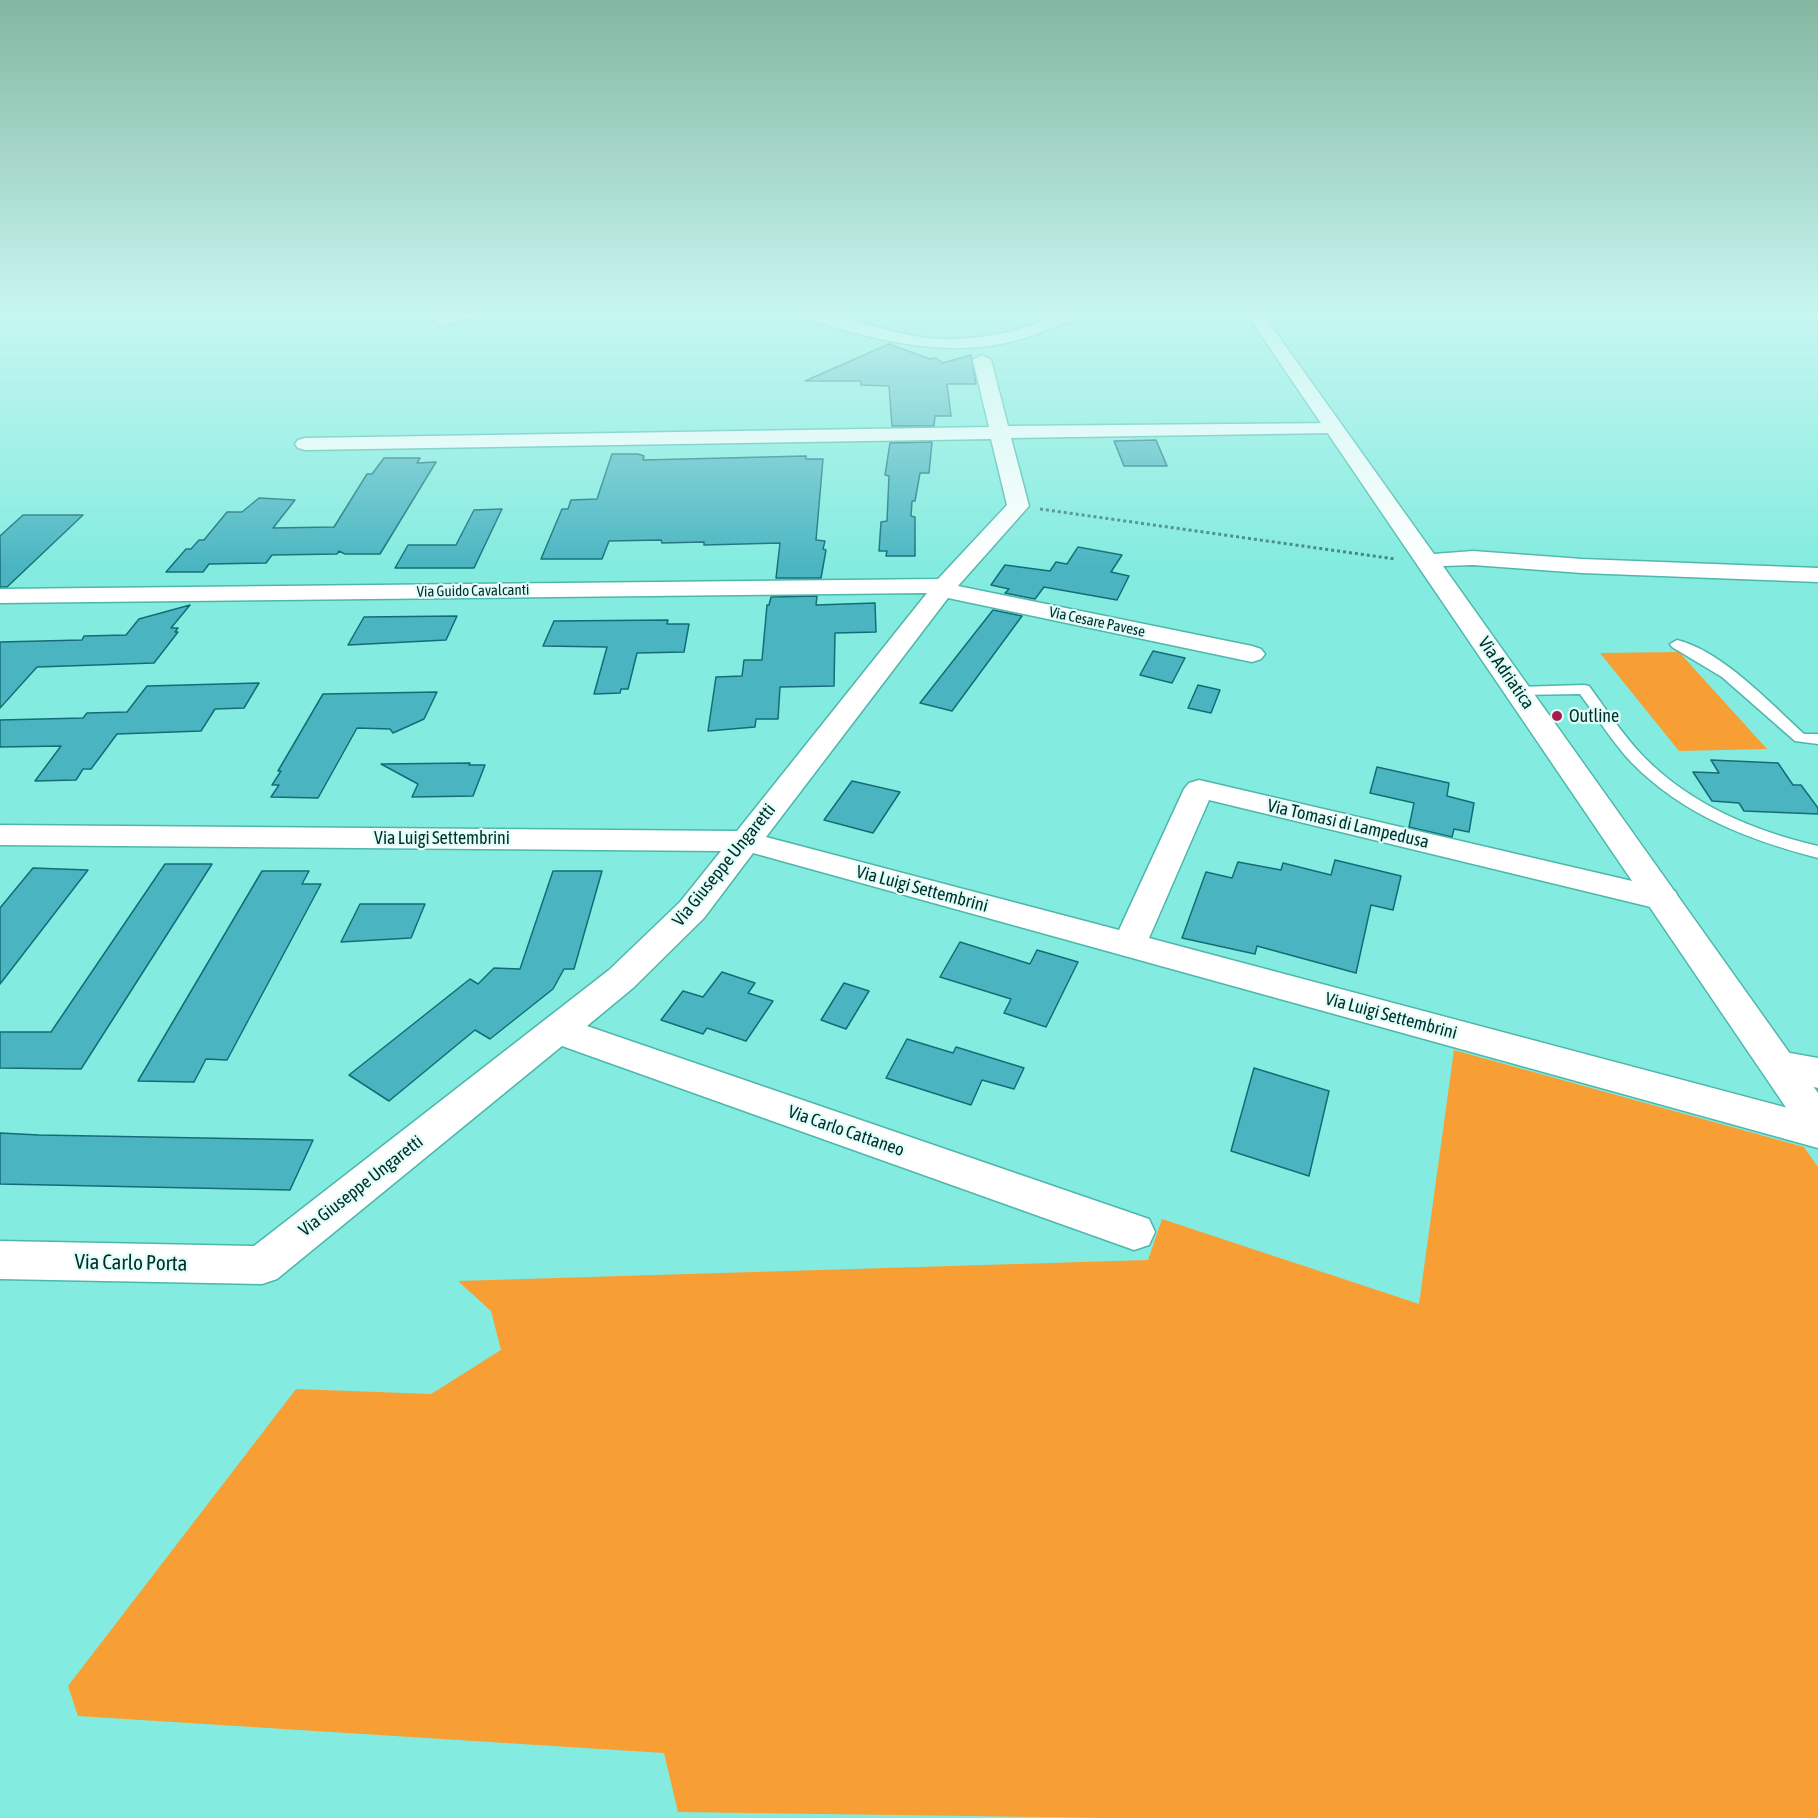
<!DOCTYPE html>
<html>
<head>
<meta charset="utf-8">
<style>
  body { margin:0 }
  canvas { display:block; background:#83ebdf }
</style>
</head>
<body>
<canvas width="1818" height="1818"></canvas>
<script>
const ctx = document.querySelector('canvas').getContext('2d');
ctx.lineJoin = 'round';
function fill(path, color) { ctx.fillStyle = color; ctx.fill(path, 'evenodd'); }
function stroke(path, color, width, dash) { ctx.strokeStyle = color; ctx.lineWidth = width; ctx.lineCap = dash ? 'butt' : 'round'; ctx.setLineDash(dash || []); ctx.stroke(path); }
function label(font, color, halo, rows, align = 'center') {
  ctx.font = font + ' "Asap Condensed",sans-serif'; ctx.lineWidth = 4.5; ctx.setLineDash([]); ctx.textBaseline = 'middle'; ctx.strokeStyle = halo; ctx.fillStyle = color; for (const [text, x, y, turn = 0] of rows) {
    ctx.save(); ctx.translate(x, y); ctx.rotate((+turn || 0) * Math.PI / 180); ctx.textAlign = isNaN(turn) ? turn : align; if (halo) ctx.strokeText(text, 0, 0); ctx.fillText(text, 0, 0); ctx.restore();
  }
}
fill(new Path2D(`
  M1679 652 1767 749 1679 751 1600 653Z
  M1454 1050 1804 1147 1818 1167V1818H1112L678 1812 664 1753 78 1716 68 1686 296 1389 431 1394 501 1350 491 1311 458 1281 1148 1260 1162 1219 1419 1304Z`), '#f79f34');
const building = new Path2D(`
  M889 344 930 359 936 358 943 363 971 355 976 384H947L951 416H935L934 426H892L889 386 861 385V381H805Z
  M1156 440 1167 466H1124L1114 441Z
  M932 442 929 473H920L915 501H912L911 516 915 517V556H886L887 551H879L881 522 887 521 889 476 885 475 890 443Z
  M612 454H638L644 456 643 460 806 456V459H823L816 540 825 541 823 549 826 550 821 578H776L780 543 704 545V542L662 543 661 540 609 541 602 559H541L562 509H568L571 500 597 499Z
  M384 458H420L417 463 436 462 380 554H345L339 551 337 554 272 555 266 563 209 564 203 572H166L186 549H191L199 540H204L227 512H242L259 498 295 500 273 528 334 527 367 474H372Z
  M502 509 474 568H395L408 545H456L474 510Z
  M23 515H83L7 587H0V536Z
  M1078 547 1122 555 1111 572 1129 576 1117 600 1044 587 1035 599 1005 593 1009 589 991 585 1005 565 1050 571 1056 562 1067 564Z
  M817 596 816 605 875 603 876 632 835 633 834 686 780 687 778 719H756L755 727 708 731 716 677 742 676 744 660H762L767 605H769L771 597Z
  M190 605 171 628H178L175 632H178L154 663 37 667 0 708V642L82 640 84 636 126 635 139 619Z
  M993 610 1022 616 952 711 920 703Z
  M457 616 446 640 348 645 364 617Z
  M668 620 667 624H689L684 652 637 653 628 689H621L620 693 594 694 607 647 543 646 554 621Z
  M1153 651 1185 658 1172 683 1140 675Z
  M259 683 244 708 215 709 201 731 117 734 91 769H83L76 780 35 781 61 746 0 747V720L83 718 87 713 127 712 147 686Z
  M1198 685 1220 690 1211 713 1188 708Z
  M437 692 424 719 393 733 390 729 357 728 318 798 271 797 279 785H272L281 771H278L323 694Z
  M1711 760 1778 763 1793 785H1801L1818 808V814L1744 811 1739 803 1712 801 1693 772 1719 773Z
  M470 763 469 765H485L473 796 412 797 418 784 381 764Z
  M1377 767 1449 783 1447 796 1474 803 1469 832 1454 829 1452 837 1409 827 1414 803 1370 793Z
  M852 781 900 792 873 833 824 820Z
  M1335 860 1401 876 1393 910 1371 905 1356 973 1257 946 1255 954 1182 938 1206 872 1232 878 1238 862 1281 870 1283 863 1331 875Z
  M165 864H212L81 1069 0 1068V1032H51Z
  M33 868 88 870 0 984V908Z
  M262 871H309L302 884H321L227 1060 206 1059 194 1082 138 1081Z
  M553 871H602L574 969H564L553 989 490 1039 475 1030 389 1101 349 1075 470 979 478 984 494 968 520 969Z
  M360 904H425L411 938 341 942Z
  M960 942 1030 964 1037 950 1078 962 1046 1027 1004 1013 1011 999 940 977Z
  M722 972 755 983 748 993 773 1001 746 1041 707 1028 703 1034 661 1020 683 991 703 997Z
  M844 983 869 991 846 1029 821 1020Z
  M907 1039 953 1053 956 1047 1024 1068 1014 1089 982 1080 971 1105 886 1078Z
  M1254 1068 1329 1091 1309 1176 1231 1151Z
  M0 1133 39 1135 313 1140 290 1190 0 1184Z`);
fill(building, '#4ab5c1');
stroke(building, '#146d76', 1.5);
const service = new Path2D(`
  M1677 640C1722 651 1770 703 1804 734H1818V744L1795 741 1722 677 1672 647 1670 644Z
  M1584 685 1589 686C1606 709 1622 734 1642 755 1689 804 1753 831 1818 846V858C1749 840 1683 815 1632 763 1612 742 1597 717 1580 694L1518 695 1511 691 1518 687Z`);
const minor = new Path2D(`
  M454 313H479L477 316 443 326 435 321 437 318Z
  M796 313C839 310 891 337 939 339 970 340 1000 335 1029 326 1048 319 1061 312 1081 313 1075 321 1059 325 1049 329 966 366 880 342 798 316Z
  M982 355 991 360 1008 426 1339 423 1342 427 1332 433 1011 438 1029 506 958 586 1252 646 1261 649 1265 654 1261 659 1252 662 948 598 766 837 1119 930 1184 789 1189 783 1199 780 1675 891 1679 899 1675 907 1663 910 1209 800 1149 938 1818 1116V1148L753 853 704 918 633 988 587 1026 1149 1219 1155 1232 1149 1245 1134 1250 562 1046 277 1279 262 1284 0 1279V1241L254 1246 609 970 680 902 721 851 0 845V825L737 831 927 593 0 603V589L938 579 1007 505 991 439 305 450 298 448 295 444 298 440 305 438 989 427 973 360Z
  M1779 1051 1818 1058V1088L1766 1075 1760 1065 1766 1055Z`);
const tertiary = new Path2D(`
  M1246 313H1262L1434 554 1473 551 1582 559 1818 568V582L1582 573 1473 565 1443 566 1818 1093V1139L1804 1134Z`);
stroke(service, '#4eb7ac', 3);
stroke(minor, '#4eb7ac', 3);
stroke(tertiary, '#4eb7ac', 3);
stroke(new Path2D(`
  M1040 509 1395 559`), '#3c847d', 3, [3, 3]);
fill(service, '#fff');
fill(minor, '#fff');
fill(tertiary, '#fff');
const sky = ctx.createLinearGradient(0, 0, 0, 567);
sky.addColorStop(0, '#84b7a1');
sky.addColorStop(0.55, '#c7f6f1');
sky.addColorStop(1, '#c7f6f100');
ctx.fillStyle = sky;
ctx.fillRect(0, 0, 1818, 567);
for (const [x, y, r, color] of [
  [1557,716,6,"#ab1950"]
]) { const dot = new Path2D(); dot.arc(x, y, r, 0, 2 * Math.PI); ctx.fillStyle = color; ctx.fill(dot); stroke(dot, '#e1fdf9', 2); }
label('15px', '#002e2a', '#e1fdf9', [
  ["Via Guido Cavalcanti",473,591,-1],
  ["Via Cesare Pavese",1097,622,12]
]);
label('18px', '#002e2a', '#e1fdf9', [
  ["Via Adriatica",1506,673,55],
  ["Via Tomasi di Lampedusa",1348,824,13],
  ["Via Luigi Settembrini",442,838],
  ["Via Giuseppe Ungaretti",724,865,-51],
  ["Via Luigi Settembrini",922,889,15],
  ["Via Luigi Settembrini",1391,1016,15],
  ["Via Carlo Cattaneo",846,1131,19],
  ["Via Giuseppe Ungaretti",361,1186,-38]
]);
label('18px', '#002e2a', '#e1fdf9', [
  ["Outline",1569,716]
], 'left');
label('21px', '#002e2a', '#e1fdf9', [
  ["Via Carlo Porta",131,1263,1]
]);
</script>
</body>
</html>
